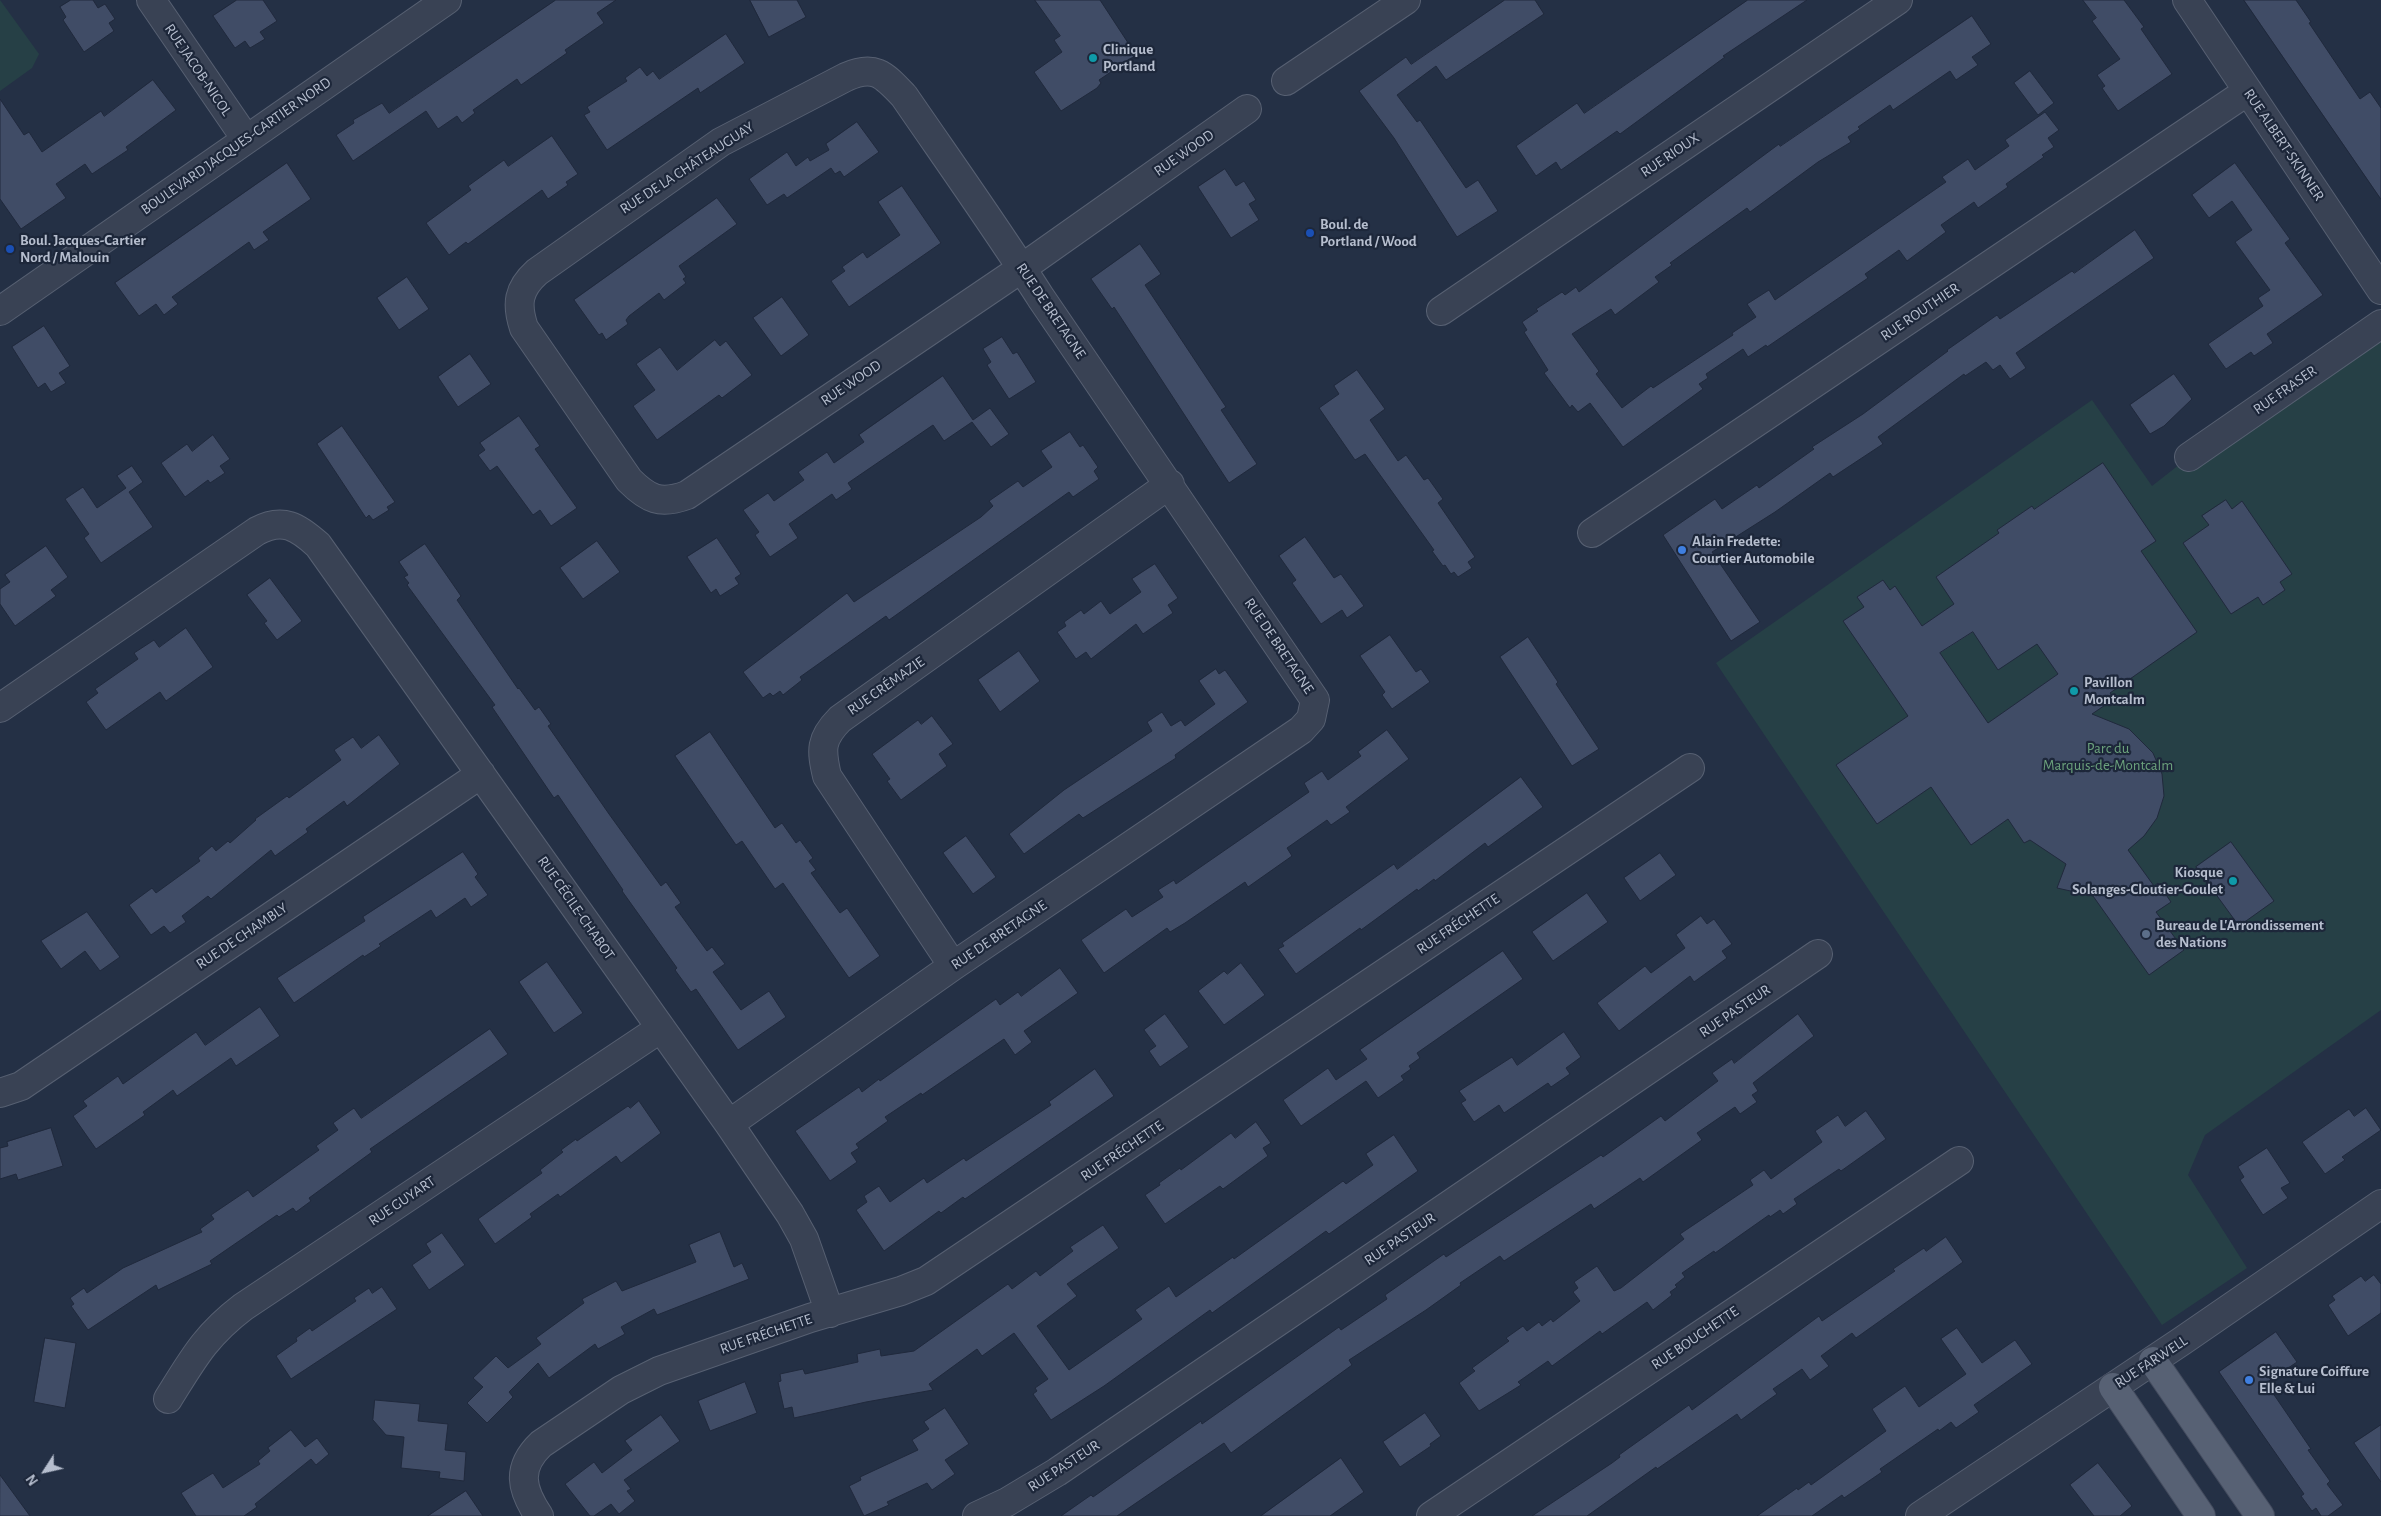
<!DOCTYPE html>
<html>
<head>
<meta charset="utf-8">
<style>
  body { margin:0 }
  #map { position:relative; width:2381px; height:1516px; overflow:hidden; background:#243045; font-family:"Alegreya Sans",sans-serif }
  canvas { display:block }
  .north { position:absolute; left:20px; top:1446px; width:50px; height:50px; -webkit-text-stroke:4px #1d273a; paint-order:stroke; rotate:235deg; font-size:14px; font-weight:700; line-height:20px; text-align:center; color:#b6bece }
  .north::after { content:''; display:block; margin:auto; width:18px; height:22px; background:#b6bece; clip-path:polygon(50% 0,100% 100%,50% 72%,0 100%) }
</style>
</head>
<body>
<div id="map">
<canvas width="2381" height="1516"></canvas>
<div class="north">N</div>
</div>
<script>
const ctx = document.querySelector('canvas').getContext('2d');
ctx.lineJoin = 'round';
function fill(path, color) { ctx.fillStyle = color; ctx.fill(path, 'evenodd'); }
function stroke(path, color, width, dash) { ctx.strokeStyle = color; ctx.lineWidth = width; ctx.lineCap = dash ? 'butt' : 'round'; ctx.setLineDash(dash || []); ctx.stroke(path); }
function label(font, color, halo, rows, align = 'center') {
  ctx.font = font + ' "Alegreya Sans",sans-serif'; ctx.lineWidth = 4.5; ctx.setLineDash([]); ctx.textBaseline = 'middle'; ctx.strokeStyle = halo; ctx.fillStyle = color; for (const [text, x, y, turn = 0] of rows) {
    ctx.save(); ctx.translate(x, y); ctx.rotate((+turn || 0) * Math.PI / 180); ctx.textAlign = isNaN(turn) ? turn : align; if (halo) ctx.strokeText(text, 0, 0); ctx.fillText(text, 0, 0); ctx.restore();
  }
}
fill(new Path2D(`
  M0 0 39 54 32 68 0 91Z
  M2381 327V1010L2205 1135 2188 1175 2247 1268 2162 1325 1716 663 2092 400 2152 486 2189 457Z`), '#264046');
const building = new Path2D(`
  M71 0H93L98 8 105 4 115 19 109 23 114 31 84 52 63 20 66 17 60 7Z
  M237 0H263L277 21 260 32 265 39 250 48 245 41 235 48 213 16Z
  M556 0H616L597 13 604 23 565 50 567 53 521 85 517 79 473 110 475 113 462 123 457 116 438 129 426 111 353 161 336 135 354 123 353 120 382 103 389 113Z
  M750 0H797L806 17 769 37Z
  M1035 0H1100L1136 55 1099 80 1101 83 1097 88 1061 111 1034 72 1062 52 1054 40 1060 36Z
  M1505 0H1535L1544 14 1446 80 1436 66 1397 95 1417 122 1420 120 1466 188 1478 180 1498 211 1457 237 1394 138 1359 91 1406 57 1411 64Z
  M1748 0H1807L1723 56 1725 57 1620 134 1617 131 1561 170 1556 162 1536 176 1516 146 1577 103 1584 113Z
  M2083 0H2124L2144 27 2141 29 2172 74 2118 111 2102 88 2105 86 2097 75 2120 59 2092 21 2096 18Z
  M2244 0H2296L2311 22 2309 23 2360 99 2370 92 2381 108V199Z
  M1972 16 1991 44 1972 57 1978 65 1956 80 1950 71 1893 110 1890 105 1858 127 1860 129 1848 137 1851 142 1818 162 1750 212 1747 208 1670 263 1672 265 1655 277 1659 282 1615 315 1611 309 1572 334 1599 371 1596 374 1622 408 1651 386 1653 388 1733 335 1732 333 1756 317 1747 304 1769 290 1775 300 1946 182 1942 177 1968 159 1975 170 2009 146 2005 140 2045 112 2059 130 2048 138 2054 147 2042 155 2044 157 2006 184 2008 187 1978 208 1974 202 1941 225 1946 232 1907 261 1899 250 1865 274 1868 278 1767 347 1766 345 1748 357 1743 349 1706 374 1708 378 1699 384 1703 389 1623 447 1590 403 1578 412 1572 405 1570 408 1544 373 1548 370 1524 332 1527 330 1522 322 1538 311 1536 309 1562 292 1565 295 1576 287 1579 292 1779 144 1780 146Z
  M726 34 745 63 700 93 698 88 607 150 584 115 590 112 587 107 627 81 625 78 640 67 647 76 653 71 659 79Z
  M2030 71 2054 103 2038 115 2014 83Z
  M153 80 176 110 126 147 128 150 92 174 85 164 56 184 66 198 21 229 0 199V99L24 135 29 132 42 152 101 111 104 116Z
  M857 122 879 152 844 177 840 171 835 174 831 168 787 198 784 194 767 205 749 179 787 152 796 166 808 157 810 161 829 150 826 144Z
  M552 136 578 174 566 182 568 185 548 199 542 190 468 244 466 242 449 255 426 223 471 190 468 186 504 160 508 166Z
  M287 163 311 199 263 232 269 240 254 250 249 242 172 297 178 304 164 315 156 304 139 316 115 283Z
  M2235 163 2290 239 2285 243 2323 295 2267 334 2273 343 2254 356 2251 352 2226 369 2208 344 2263 306 2258 298 2270 290 2235 242 2252 230 2232 201 2209 218 2192 195Z
  M1225 169 1236 186 1244 181 1256 200 1249 204 1259 220 1231 238 1198 187Z
  M902 186 941 243 849 307 831 281 845 271 842 267 863 252 867 258 900 235 878 202Z
  M717 198 737 224 679 266 686 277 683 279 686 283 664 300 659 293 629 316 626 320 628 324 606 340 602 333 599 335 574 300Z
  M2135 230 2154 258 2016 353 2026 368 2010 379 2000 365 1993 370 1986 362 1965 376 1964 374 1878 437 1883 444 1833 477 1830 473 1775 512 1712 552 1760 622 1731 641 1663 535 1715 499 1722 509 1757 485 1759 488 1814 449 1812 447 1863 414 1948 351 1947 350 1997 315 2000 319 2072 271 2074 273Z
  M1140 244 1161 274 1145 285 1226 407 1221 410 1257 464 1229 483 1114 307 1112 309 1091 279Z
  M407 277 429 309 399 330 377 298Z
  M782 297 809 335 781 356 753 318Z
  M44 326 70 366 59 373 66 383 51 392 45 383 38 388 12 347Z
  M1002 337 1013 354 1017 352 1036 382 1009 399 987 365 991 362 983 349Z
  M715 340 720 346 726 341 752 375 722 398 719 395 657 440 633 406 655 390 636 364 660 347 677 370Z
  M470 354 491 384 458 407 438 377Z
  M1357 370 1385 409 1370 420 1398 461 1406 455 1424 480 1428 478 1443 499 1438 503 1475 557 1468 562 1472 568 1458 577 1454 572 1451 574 1445 565 1443 566 1432 551 1434 550 1365 454 1355 460 1319 408 1339 394 1334 386Z
  M2174 374 2192 399 2164 426 2150 434 2130 405Z
  M943 376 973 420 990 408 1009 434 991 447 972 422 944 441 933 425 848 483 852 489 836 500 832 494 789 524 798 538 770 557 755 535 759 532 743 510 768 493 774 501 804 480 798 472 827 452 834 463 864 442 859 435Z
  M519 416 540 446 535 449 577 508 551 526 540 510 533 515 497 466 490 471 478 455 485 450 480 443Z
  M342 426 395 502 387 507 389 510 373 520 369 515 366 518 317 444Z
  M1070 432 1080 447 1083 445 1098 467 1094 471 1099 479 1073 497 1069 492 889 620 886 616 800 677 802 680 783 695 780 691 773 696 770 693 763 698 743 672 847 593 854 602 981 517 993 506 989 501 1018 481 1023 487 1052 467 1041 451Z
  M213 435 230 459 220 466 225 473 210 483 208 480 185 497 161 463 187 444 192 451Z
  M2103 463 2156 541 2141 551 2197 632 2110 693 2114 699 2092 714 2129 729 2153 753 2162 774 2164 796 2157 818 2144 836 2128 850 2154 886 2158 883 2171 902 2156 912 2184 950 2149 975 2093 896 2057 888 2066 864 2030 840 2024 843 2008 819 1971 845 1931 787 1877 824 1836 765 1908 716 1843 621 1864 607 1857 597 1883 580 1890 590 1895 586 1922 626 1954 604 1936 577 1999 533 1997 530 2032 506 2034 509ZM1973 632 1998 670 2037 644 2058 674 1988 723 1940 653Z
  M132 466 143 482 129 492 153 527 101 563 84 538 89 534 65 499 83 487 97 508 126 488 117 476Z
  M2226 500 2232 509 2242 501 2292 574 2280 582 2285 590 2263 605 2258 597 2231 614 2183 543 2209 525 2202 516Z
  M1305 537 1334 578 1341 574 1364 606 1347 618 1342 610 1321 624 1292 583 1296 580 1279 556Z
  M717 538 741 574 735 578 739 584 720 596 716 589 711 593 687 557Z
  M597 541 620 572 583 599 560 568Z
  M425 544 461 596 457 600 518 689 519 688 535 710 539 707 551 724 548 726 609 814 661 886 666 882 681 903 675 907 707 951 712 947 725 964 713 972 741 1010 769 991 786 1017 738 1050 696 989 691 992 675 970 677 968 622 891 623 890 558 795 554 798 492 707 495 705 407 585 409 583 404 577 408 575 399 562Z
  M46 546 68 577 51 590 56 596 15 626 0 604V589L10 582 5 575Z
  M1155 564 1178 598 1168 605 1173 613 1143 634 1136 624 1091 659 1086 652 1076 659 1057 632 1066 626 1064 622 1081 610 1084 614 1101 601 1110 614 1141 592 1132 579Z
  M270 578 302 621 277 640 264 623 267 621 247 595Z
  M186 628 213 667 166 701 160 692 106 730 86 702 98 693 95 689 138 659 134 653 154 640 159 647Z
  M1390 635 1416 672 1421 669 1430 682 1392 709 1382 695 1385 692 1360 656Z
  M1528 637 1558 682 1556 684 1599 749 1572 766 1500 657Z
  M1019 651 1040 681 1000 712 978 680Z
  M1216 669 1219 674 1225 670 1248 702 1175 755 1176 758 1083 818 1079 814 1024 854 1009 834 1064 790 1152 731 1147 722 1162 712 1171 726 1181 720 1185 726 1215 704 1199 681Z
  M932 716 953 744 939 754 947 766 901 800 887 781 890 779 872 754 918 720 921 724Z
  M1387 730 1409 759 1346 807 1350 812 1331 825 1327 820 1287 848 1292 856 1248 887 1245 882 1185 923 1170 932 1167 928 1104 973 1081 940 1126 909 1132 917 1163 897 1158 890 1174 880 1176 884 1309 792 1304 783 1322 771 1328 780 1361 756 1358 752Z
  M710 732 775 828 782 823 796 843 800 840 813 858 809 861 816 870 811 873 840 913 847 908 880 956 849 978 783 883 775 889 742 841 736 845 675 756Z
  M379 735 400 764 347 806 344 801 306 829 308 832 275 856 271 850 211 899 208 896 182 916 186 922 170 933 164 926 151 935 129 905 152 888 156 893 200 861 198 858 212 846 216 851 228 841 230 843 256 820 255 819 287 796 289 798 341 760 334 750 353 737 361 748Z
  M1521 777 1543 807 1488 847 1485 843 1435 881 1434 879 1418 891 1417 889 1361 930 1360 928 1296 974 1278 949 1284 946 1282 943 1394 864 1397 869Z
  M966 836 996 877 973 894 943 853Z
  M2231 842 2274 901 2239 926 2196 867Z
  M463 852 478 874 475 877 488 895 471 907 465 898 436 918 431 910 379 944 381 946 364 957 363 955 294 1003 277 978 365 921 363 917Z
  M1660 853 1676 875 1640 901 1624 878Z
  M1587 893 1608 922 1553 961 1532 932Z
  M87 912 120 957 100 971 85 951 61 969 41 941Z
  M1701 916 1707 924 1714 919 1732 944 1722 951 1727 958 1694 982 1690 976 1619 1031 1597 1003 1645 966 1651 973 1685 948 1676 935Z
  M1503 951 1523 979 1417 1053 1420 1058 1409 1066 1411 1069 1401 1076 1404 1080 1378 1098 1366 1081 1301 1126 1283 1100 1328 1068 1336 1080 1367 1059 1360 1050Z
  M547 962 583 1013 554 1033 519 982Z
  M1241 963 1265 995 1224 1025 1198 991 1224 971 1227 974Z
  M1060 968 1078 993 1024 1031 1032 1042 1015 1055 1004 1039 922 1095 921 1093 885 1117 888 1121 856 1144 859 1148 851 1153 857 1162 830 1181 795 1131 859 1087 862 1092 879 1079 880 1081 996 999 1000 1005 1018 992 1021 996Z
  M260 1007 280 1036 236 1066 231 1058 177 1096 173 1090 143 1112 145 1115 96 1149 73 1116 87 1106 83 1101 118 1076 123 1084 196 1032 205 1045Z
  M1165 1014 1189 1047 1160 1067 1149 1051 1156 1046 1144 1030Z
  M1798 1014 1814 1036 1753 1083 1758 1091 1752 1095 1757 1102 1740 1114 1735 1107 1697 1133 1702 1140 1643 1182 1640 1178 1594 1209 1591 1204 1504 1261 1500 1256 1460 1283 1461 1285 1426 1310 1349 1360 1352 1365 1231 1453 1224 1443 1117 1516H1061L1091 1495 1093 1497 1201 1421 1202 1424 1339 1327 1341 1330 1387 1299 1385 1295 1444 1254 1446 1257 1601 1155 1603 1157 1661 1116 1665 1121 1718 1081 1712 1073 1732 1059 1734 1063Z
  M490 1029 508 1054 370 1149 372 1152 309 1198 311 1201 296 1212 293 1208 279 1217 277 1215 210 1261 212 1264 158 1290 156 1285 88 1330 71 1306 74 1304 70 1298 84 1288 87 1293 123 1268 202 1232 200 1229 214 1219 211 1215 248 1190 253 1197 319 1150 316 1146 338 1130 333 1123 354 1108 361 1118Z
  M1564 1032 1581 1057 1566 1068 1570 1074 1551 1087 1548 1083 1504 1113 1499 1105 1474 1122 1461 1103 1466 1100 1459 1091 1512 1057 1517 1065Z
  M1095 1069 1114 1096 965 1199 963 1197 941 1213 939 1211 884 1251 856 1210 867 1202 864 1196 879 1186 890 1202 924 1178 927 1183 964 1158 966 1161 1051 1105 1049 1102Z
  M639 1101 661 1133 621 1163 616 1156 560 1197 558 1194 530 1214 532 1217 495 1244 478 1219 542 1173 540 1170 563 1152 561 1150 576 1139 577 1141 628 1106 630 1108Z
  M2366 1108 2381 1130 2342 1157 2345 1160 2325 1174 2302 1142 2349 1109 2354 1116Z
  M1866 1111 1886 1139 1841 1171 1839 1169 1794 1199 1797 1204 1783 1214 1780 1210 1770 1217 1769 1215 1715 1253 1714 1251 1682 1273 1685 1277 1675 1285 1677 1287 1670 1292 1672 1295 1653 1310 1647 1302 1602 1334 1600 1331 1552 1366 1548 1361 1518 1382 1521 1385 1479 1411 1459 1383 1475 1371 1472 1368 1509 1341 1506 1338 1523 1326 1527 1331 1539 1322 1542 1326 1551 1319 1553 1322 1580 1301 1573 1292 1578 1288 1574 1282 1597 1266 1614 1291 1621 1288 1684 1239 1680 1234 1753 1185 1750 1180 1764 1170 1771 1179 1822 1142 1815 1131 1838 1115 1845 1126Z
  M1256 1122 1271 1143 1263 1148 1268 1156 1223 1189 1220 1186 1165 1224 1145 1195 1160 1185 1159 1183 1180 1168 1181 1170 1231 1133 1235 1138Z
  M51 1128 63 1166 18 1180 16 1174 0 1179V1148L8 1146 7 1142Z
  M1394 1135 1418 1171 1329 1234 1326 1231 1212 1313 1210 1310 1104 1386 1051 1420 1033 1394 1037 1391 1035 1388 1048 1379 1014 1333 982 1356 977 1349 929 1384 933 1390 866 1402 794 1418 792 1407 784 1409 778 1382 781 1381 780 1374 803 1369 805 1374 858 1362 857 1354 880 1349 881 1356 914 1351 1008 1284 1012 1289 1036 1271 1040 1276 1073 1251 1070 1247 1103 1225 1119 1248 1067 1284 1077 1296 1037 1326 1069 1370 1142 1319 1135 1310 1169 1286 1176 1297 1233 1257 1234 1259 1343 1181 1346 1184 1373 1165 1366 1154Z
  M2267 1148 2290 1183 2281 1188 2288 1198 2263 1215 2240 1180 2244 1177 2238 1167Z
  M720 1232 734 1267 742 1263 749 1279 657 1315 654 1309 621 1327 625 1334 598 1349 595 1344 549 1378 538 1363 509 1392 513 1397 487 1423 467 1403 483 1387 473 1378 496 1356 508 1368 541 1344 536 1338 584 1303 582 1299 616 1281 622 1291 696 1262 689 1245Z
  M442 1233 465 1265 429 1290 412 1265 431 1252 426 1244Z
  M1946 1237 1963 1262 1856 1338 1852 1333 1821 1356 1829 1366 1810 1380 1802 1369 1773 1389 1777 1394 1760 1406 1741 1420 1737 1414 1657 1469 1656 1467 1587 1516H1532L1612 1463 1620 1457 1619 1455 1689 1405 1692 1410 1819 1316 1822 1321 1895 1271 1893 1269 1924 1248 1926 1251Z
  M2374 1275 2381 1284V1313L2348 1336 2328 1305 2335 1300 2332 1296 2361 1276 2365 1281Z
  M382 1287 397 1309 291 1379 276 1356 297 1341 296 1338 310 1328 312 1331 356 1301 354 1298 369 1288 372 1293Z
  M1957 1328 1982 1363 2015 1340 2032 1364 1974 1405 1979 1412 1956 1428 1951 1422 1939 1431 1938 1429 1880 1469 1882 1472 1844 1498 1842 1495 1812 1516H1757L1797 1488 1798 1490 1809 1482 1811 1485 1886 1431 1872 1409 1905 1386 1919 1407 1966 1374 1941 1339Z
  M2276 1332 2297 1362 2266 1383 2311 1449 2308 1450 2330 1481 2327 1484 2343 1505 2328 1516H2321L2316 1508 2312 1511 2301 1496 2304 1494 2219 1372Z
  M45 1338 76 1343 65 1408 34 1402Z
  M745 1382 757 1413 710 1431 698 1401Z
  M375 1400 420 1404 418 1421 448 1424 445 1450 466 1452 464 1481 439 1478 440 1472 401 1468 404 1437 386 1435 373 1420Z
  M945 1408 969 1444 945 1460 955 1474 932 1490 927 1483 887 1502 889 1505 864 1516 849 1486 861 1480 860 1477 918 1450 912 1440 929 1429 924 1422Z
  M1425 1413 1441 1436 1430 1444 1431 1446 1400 1467 1383 1442Z
  M661 1415 680 1441 624 1480 631 1489 627 1491 635 1501 619 1514 611 1504 594 1516H590L565 1484 594 1462 602 1473 632 1450 625 1441Z
  M2381 1425V1482L2354 1443Z
  M291 1430 305 1447 317 1438 329 1454 316 1465 311 1459 255 1504 257 1507 244 1516H196L181 1493 213 1473 223 1488 260 1464 258 1461 270 1451 268 1448Z
  M1341 1458 1364 1492 1330 1516H1261Z
  M2098 1463 2132 1506 2120 1516H2094L2070 1485Z
  M0 1475 30 1516H0Z
  M466 1491 483 1516H428Z`);
fill(building, '#404c66');
stroke(building, '#20293c', 1);
const minor = new Path2D(`
  M151 0 246 139
  M2187 0 2381 290
  M1286 81 1406 0
  M0 311 447 0
  M1441 311 1898 0
  M2189 457 2381 324
  M1592 533 2248 91
  M0 708 257 531C283 517 298 527 318 545L729 1124 790 1214 804 1239 830 1313
  M953 966 827 776C821 750 820 739 840 719L1170 484
  M0 1093 21 1086 481 774
  M729 1124 953 966 1301 730 1311 719 1315 700 1041 298C997 229 950 163 904 96 884 75 875 64 846 77L721 142 537 272C518 289 516 304 524 328L629 480C648 499 660 505 687 495L1022 268 1247 109
  M168 1399C193 1359 205 1336 243 1307L661 1028
  M539 1516C521 1489 516 1468 541 1444L621 1390 659 1371 810 1318 901 1291 926 1281 1690 768
  M977 1516 1007 1502 1057 1472 1818 954
  M1431 1516 1959 1161
  M1920 1516 2182 1341 2381 1204`);
const major = new Path2D(`
  M2153 1361 2260 1516
  M2113 1387 2201 1516`);
stroke(minor, '#576072', 30);
stroke(major, '#434b5e', 30);
stroke(minor, '#394254', 28);
stroke(major, '#576174', 28);
for (const [x, y, r, color] of [
  [1093,58,5,"#0f9aa8"],
  [1310,233,5,"#1a4fb4"],
  [10,249,5,"#1a4fb4"],
  [1682,550,5,"#3f7fe0"],
  [2074,691,5,"#0f9aa8"],
  [2233,881,5,"#0f9aa8"],
  [2146,934,5,"#5c6f8a"],
  [2249,1380,5,"#3f7fe0"]
]) { const dot = new Path2D(); dot.arc(x, y, r, 0, 2 * Math.PI); ctx.fillStyle = color; ctx.fill(dot); stroke(dot, '#1d273a', 2); }
label('bold 15px', '#b6bece', '#1d273a', [
  ["Clinique",1103,49],
  ["Portland",1103,66],
  ["Boul. de",1320,224],
  ["Portland / Wood",1320,241],
  ["Boul. Jacques-Cartier",20,240],
  ["Nord / Malouin",20,257],
  ["Alain Fredette:",1692,541],
  ["Courtier Automobile",1692,558],
  ["Pavillon",2084,682],
  ["Montcalm",2084,699],
  ["Kiosque",2223,872,"right"],
  ["Solanges-Cloutier-Goulet",2223,889,"right"],
  ["Bureau de L'Arrondissement",2156,925],
  ["des Nations",2156,942],
  ["Signature Coiffure",2259,1371],
  ["Elle & Lui",2259,1388]
], 'left');
label('15px', '#b6bece', '#1d273a', [
  ["RUE JACOB-NICOL",198,70,56],
  ["RUE ALBERT-SKINNER",2284,145,56],
  ["BOULEVARD JACQUES-CARTIER NORD",236,146,-35],
  ["RUE WOOD",1184,153,-35],
  ["RUE RIOUX",1670,155,-34],
  ["RUE DE LA CHÂTEAUGUAY",687,168,-33],
  ["RUE DE BRETAGNE",1051,311,56],
  ["RUE ROUTHIER",1920,312,-34],
  ["RUE WOOD",851,383,-34],
  ["RUE FRASER",2285,390,-35],
  ["RUE DE BRETAGNE",1279,646,56],
  ["RUE CRÉMAZIE",886,686,-35],
  ["RUE CÉCILE-CHABOT",576,908,55],
  ["RUE FRÉCHETTE",1458,924,-34],
  ["RUE DE BRETAGNE",999,935,-34],
  ["RUE DE CHAMBLY",242,936,-34],
  ["RUE PASTEUR",1735,1011,-34],
  ["RUE FRÉCHETTE",1122,1151,-34],
  ["RUE GUYART",402,1201,-34],
  ["RUE PASTEUR",1400,1239,-34],
  ["RUE FRÉCHETTE",766,1334,-19],
  ["RUE BOUCHETTE",1695,1338,-34],
  ["RUE FARWELL",2151,1362,-33],
  ["RUE PASTEUR",1064,1466,-33]
]);
label('15px', '#6ba17c', '#1d273a', [
  ["Parc du",2108,748],
  ["Marquis-de-Montcalm",2108,765]
]);
</script>
</body>
</html>
